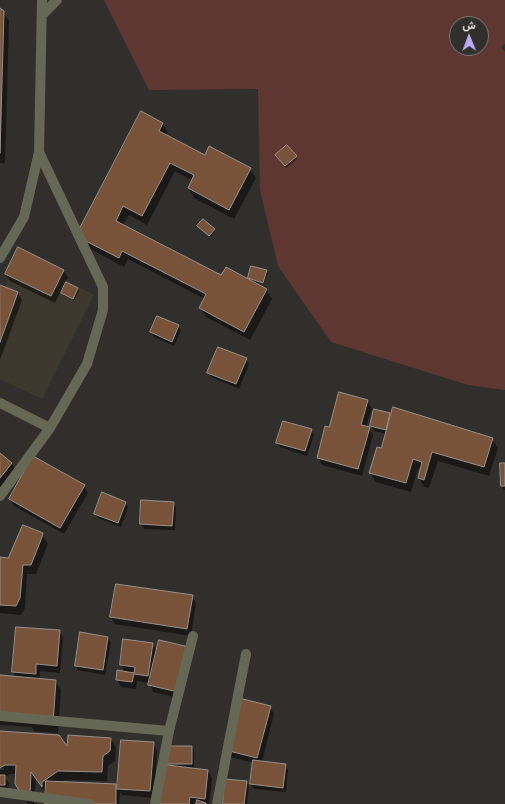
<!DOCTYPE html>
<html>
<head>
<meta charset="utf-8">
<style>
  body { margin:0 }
  #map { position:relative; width:505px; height:804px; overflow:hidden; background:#312f2b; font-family:"Space Grotesk",Vazirmatn,sans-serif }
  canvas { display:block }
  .north { position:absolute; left:449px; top:16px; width:40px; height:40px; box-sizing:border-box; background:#312f2b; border:1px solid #7b7975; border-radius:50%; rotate:359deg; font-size:11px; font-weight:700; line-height:16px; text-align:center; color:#e9e7e5 }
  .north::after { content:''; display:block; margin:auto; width:14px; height:18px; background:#bea9f4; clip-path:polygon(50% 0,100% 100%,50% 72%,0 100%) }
</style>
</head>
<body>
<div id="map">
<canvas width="505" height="804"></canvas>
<div class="north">ش</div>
</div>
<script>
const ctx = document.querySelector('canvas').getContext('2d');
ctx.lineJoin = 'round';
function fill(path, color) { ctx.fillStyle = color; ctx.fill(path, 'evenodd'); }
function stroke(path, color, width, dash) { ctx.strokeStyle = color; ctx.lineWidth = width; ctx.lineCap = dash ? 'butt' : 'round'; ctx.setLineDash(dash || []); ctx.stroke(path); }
fill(new Path2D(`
  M22 257 94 295 42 399 0 379V295Z`), '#3d382e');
fill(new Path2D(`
  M104 0H505V44L501 47 505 52V390L468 385 331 342 278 266 260 190 258 89 149 90ZM457 24H481V48H457Z`), '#5e3632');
fill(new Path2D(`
  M0 9 9 21 5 163H0Z
  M163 124 168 133 166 136 205 157 250 169 256 178 234 219 194 198 189 188 193 181 175 171 147 225 129 215 123 225 222 277 248 280 252 267 267 271 268 273 264 284 253 282 266 289 272 299 250 340 206 317 200 308 205 299 128 259 124 267 83 245Z
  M287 146 297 159 286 168 278 157Z
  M199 228 214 230 215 232 211 237Z
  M64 271 68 278 65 282 79 291 74 300 63 295 61 291 55 303 10 281 6 274Z
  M0 287 18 293 22 300 0 360Z
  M178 326 181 331 174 346 154 337 151 332Z
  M246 359 249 364 239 389 211 377 208 372Z
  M367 401 372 408 366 427 369 428 373 435 362 476 322 465 318 457 330 429Z
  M389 413 391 417 492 439 498 448 489 476 438 461 429 488 424 487 419 477 421 469 418 468 411 492 376 482 370 473 382 450 386 434 374 431 371 426Z
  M311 430 314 435 307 456 280 447 277 443Z
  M0 454 12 464 17 473 0 493Z
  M505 464V490H504L502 486Z
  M84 486 88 493 64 534 14 506 10 499Z
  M103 494 126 503 128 507 121 527 98 518 95 514Z
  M173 503 176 508 175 530 144 529 141 524Z
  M42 534 48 544 36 574H27L25 608 21 615 0 613V558L9 559Z
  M192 596 196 603 191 636 115 624 111 617Z
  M59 631 63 638 60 673 40 671 39 680 55 681 61 690 58 733 34 731 32 727 0 725V676L16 678 13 672Z
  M108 638 111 643 105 675 78 670 76 666Z
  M152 644 157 652 182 699 153 692 150 683 137 681 136 689 121 687 117 680 125 673 121 665Z
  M270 707 274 714 262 762 285 765 288 770 286 792 254 789 251 784 254 763 230 757 226 750Z
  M0 732 68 749 111 739 116 748 115 761 108 766 107 781 64 780 59 783 116 785 118 789 153 743 157 751 154 798 122 795 120 792 119 804H46L47 795 36 779 34 804H28L21 793 16 774H10L5 777 9 783 8 792H0V770H4V768H0Z
  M192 747 194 751V769L208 771 212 778 209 804H157L165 764Z
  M246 782 249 786 247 804H224Z`), '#0007');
const building = new Path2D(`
  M0 8 4 11 0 153Z
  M141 111 163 123 159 131 205 155 209 146 251 168 229 210 188 188 194 175 170 163 142 216 123 206 116 221 221 275 226 267 267 289 244 332 199 308 206 294 122 251 119 258 76 236Z
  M287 145 297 156 285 166 275 155Z
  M203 219 215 229 209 236 197 226Z
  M18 247 64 270 51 296 5 274Z
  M251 266 267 270 263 283 248 278Z
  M66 282 78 288 73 299 61 293Z
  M0 285 18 292 0 342Z
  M157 316 179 325 172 342 150 332Z
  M218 347 247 358 236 384 207 373Z
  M339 392 368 400 361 425 370 427 358 469 317 458 325 426 329 427Z
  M393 407 493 438 484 467 432 452 424 480 418 478 422 462 413 459 406 483 369 473 377 447 381 448Z
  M374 409 390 413 386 430 370 426Z
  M283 421 312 429 305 451 276 443Z
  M0 453 12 463 0 478Z
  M33 456 85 485 60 528 9 499Z
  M500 463H505V486H501Z
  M102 492 126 502 118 523 94 514Z
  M141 500 174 502 172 526 140 524Z
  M23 525 43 533 42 537 31 565H23L20 598 16 606 0 605V557L8 558Z
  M116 584 193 595 187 629 110 617Z
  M16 627 60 630 57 666 36 664V674L12 672Z
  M80 632 108 637 103 670 75 666Z
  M123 639 153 643 148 676 134 674 132 682 116 680 117 670 134 673 135 667 120 665Z
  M159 640 189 647 178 692 148 685Z
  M0 675 56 680 53 724 0 716Z
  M239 698 271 706 257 758 225 750Z
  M0 731 59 735 67 746 68 735 111 738 110 751 103 756 102 772 58 771 42 782V787L31 772 30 795H22L15 784 16 765H5L0 768Z
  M121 740 154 742 150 791 117 789Z
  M164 746H192V764H164Z
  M253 760 286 764 283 788 250 784Z
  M160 764 208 770 205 799 190 797 189 804H156Z
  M0 775H5V785H0Z
  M225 779 247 781 244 804H223Z
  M46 781 116 784V804H45Z
  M197 800 206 803V804H196Z`);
fill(building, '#795339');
stroke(building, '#97918e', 1);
stroke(new Path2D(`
  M42 15 57 0
  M0 258 24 217 39 152 42 0
  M0 403 50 428
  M0 496 50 428 87 364 103 310V287L39 152
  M0 716 169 731
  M0 792 89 804
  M155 804 169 731 193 636
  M217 804 246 654`), '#656855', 10);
</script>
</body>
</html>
